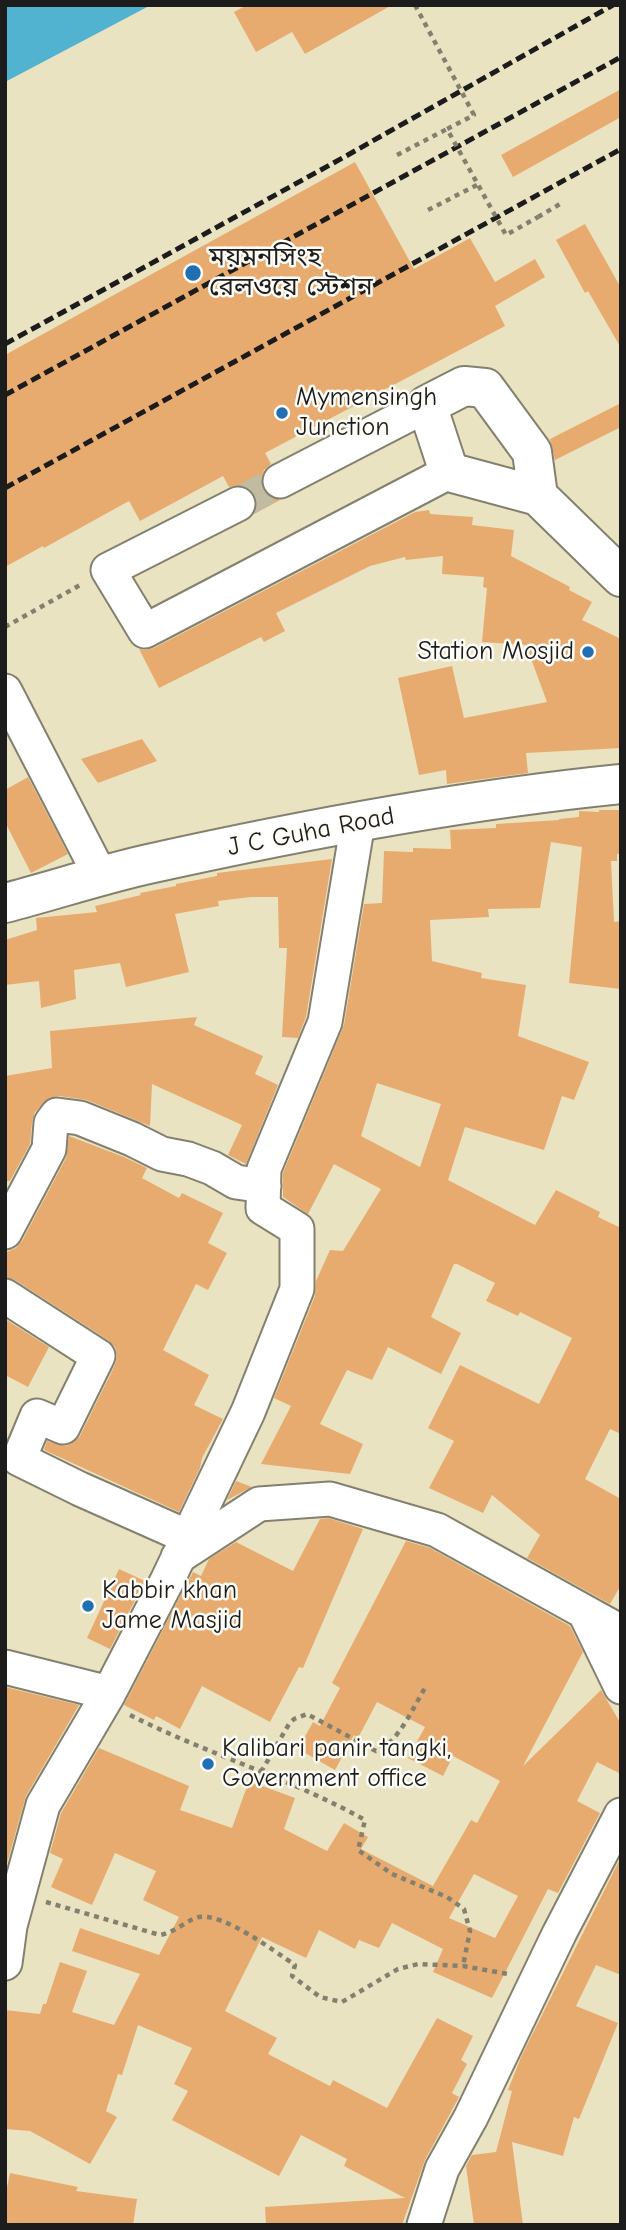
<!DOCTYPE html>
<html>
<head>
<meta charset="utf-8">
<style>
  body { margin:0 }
  #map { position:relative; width:626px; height:2230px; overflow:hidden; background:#eae3c2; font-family:"Comic Neue",sans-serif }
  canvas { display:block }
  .frame { position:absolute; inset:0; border:7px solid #1c1c1c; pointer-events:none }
</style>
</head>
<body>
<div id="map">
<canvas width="626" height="2230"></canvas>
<div class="frame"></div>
</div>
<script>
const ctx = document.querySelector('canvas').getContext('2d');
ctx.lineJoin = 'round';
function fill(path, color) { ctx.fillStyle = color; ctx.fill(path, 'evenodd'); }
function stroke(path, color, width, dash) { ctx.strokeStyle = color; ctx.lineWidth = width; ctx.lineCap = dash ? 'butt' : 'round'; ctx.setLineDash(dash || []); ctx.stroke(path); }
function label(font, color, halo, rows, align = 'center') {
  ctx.font = font + ' "Comic Neue","Noto Sans Bengali",sans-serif'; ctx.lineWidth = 5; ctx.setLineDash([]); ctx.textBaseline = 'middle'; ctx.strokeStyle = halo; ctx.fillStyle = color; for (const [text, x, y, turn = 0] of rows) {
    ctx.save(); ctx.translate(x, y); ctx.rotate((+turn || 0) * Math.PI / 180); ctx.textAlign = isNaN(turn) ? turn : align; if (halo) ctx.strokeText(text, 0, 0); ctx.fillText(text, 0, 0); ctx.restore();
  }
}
fill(new Path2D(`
  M5 5H151L5 82Z`), '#51b3d0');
fill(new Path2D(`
  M247 5H392L305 54 292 32 256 52 234 12Z
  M621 89V117L513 177 501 155Z
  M355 162 414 269 470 238 495 282 535 259 545 277 495 306 505 326 265 453 271 464 264 470 261 479 263 489 270 497 280 500 254 514 257 504 255 495 248 488 240 485 229 487 223 476 140 521 129 501 44 548 43 546 5 567V355Z
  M585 224 621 288V348L588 291 585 293 556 240Z
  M621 403V427L555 460 550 439Z
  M429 510 430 514 473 517 472 525 514 530 511 556 570 587 569 590 592 602 582 620 621 639V748L526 753 528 773 447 784 446 770 419 775 398 678 452 666 464 718 547 702 526 645 482 642 487 588 483 587 484 577 442 574 443 556 406 560 405 557 370 566 276 613 285 631 264 642 261 637 159 688 139 649 145 650 154 648 415 512Z
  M142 739 157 761 98 783 81 759Z
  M28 777 68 854 31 873 5 822V790Z
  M599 810H621V854H617V861H611L614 922 621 921V989L569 983 582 847 551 842 540 908 488 909 489 917 430 920 432 961 482 973 481 978 526 985 518 1036 589 1062 574 1100 562 1096 544 1150 465 1127 448 1180 535 1225 556 1190 600 1212 598 1217 621 1228V1434L610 1429 585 1479 621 1499V1585L610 1604 527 1558 540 1535 492 1495 483 1513 429 1488 454 1441 428 1428 460 1365 539 1404 572 1338 520 1312 518 1316 486 1301 495 1283 457 1264H454L431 1317 461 1333 441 1374 388 1347 372 1380 347 1370 320 1424 363 1444 350 1474 261 1464 291 1406 274 1398 315 1296 316 1281 330 1250 343 1251 381 1189 334 1164 308 1214 283 1197V1173L344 1025 364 904 382 903 384 851 413 852V848L451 849 450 830 496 828V824L559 820V819L579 817V811L599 812ZM377 1083 441 1104 420 1167 361 1136Z
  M332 859 306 1017 298 1038 282 1037 287 948H279L278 897H251L218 901 219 906 175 914 189 972 126 987 120 963 74 970 76 999 41 1008 39 981 5 985V940L37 930 36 918 97 912 95 906 141 895 140 893 176 886V884L217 876V873Z
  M197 1017 194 1025 263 1056 255 1074 278 1085 246 1164 228 1155 242 1125 152 1084 150 1126 87 1100 59 1096 49 1098 35 1112 32 1122 30 1144 10 1181H5V1076L52 1068 50 1031Z
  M69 1136 124 1157 147 1168 142 1178 179 1198 182 1193 223 1213 208 1243 227 1253 208 1290 196 1284 163 1350 209 1375 194 1405 223 1419 202 1458 200 1468 179 1512 44 1450 47 1441 66 1446 74 1442 80 1436 115 1365 117 1356 115 1347 108 1340 15 1280 5 1277V1253L16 1248 22 1241 66 1158Z
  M5 1319 49 1347 28 1387 5 1375Z
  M236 1481 252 1487 227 1500Z
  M328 1518 363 1529 303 1668 299 1667 270 1722 202 1686 180 1729 156 1716 154 1720 124 1705 193 1572 201 1576 209 1559 236 1542 293 1571 320 1519Z
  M406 1541 430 1548 570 1626 583 1652 523 1766 601 1690 621 1724V1774L597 1762 577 1801 600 1813 558 1893 548 1889 492 1998 433 1972 443 1949 392 1923 379 1948 359 1940 355 1949 319 1930 306 1958 262 1937 225 2011 277 2038 268 2054 330 2086 333 2080 387 2108 437 2018 473 2036 461 2060 467 2064 452 2093 459 2097 425 2160 402 2225H266L265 2207 405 2198 344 2166 347 2159 301 2135 279 2176 172 2120 188 2091 174 2084 192 2048 138 2025 122 2075 118 2074 106 2111 117 2117 90 2164 30 2131 5 2129V2010L40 2014 43 2004H46L60 1962 87 1971 72 2012 114 2025 140 1974 72 1951 80 1928 159 1955 179 1917 143 1900 156 1871 115 1853 92 1905 51 1887 63 1859 50 1853 61 1813 99 1748 189 1786 180 1810 232 1828 249 1781 295 1798 284 1829 327 1851 344 1823 368 1837 361 1849 433 1886 471 1820 477 1823 500 1781 453 1756 443 1776 408 1758 425 1727 377 1702 358 1738 354 1735 335 1770 298 1749 313 1722 320 1726 340 1688 332 1683ZM474 1874 518 1896 495 1938 449 1918Z
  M119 1569 145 1581 110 1649 87 1638Z
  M5 1687 79 1705 26 1796 5 1870Z
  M621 1857V1975L596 1965 576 2006 618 2023 579 2119 574 2117 563 2156 512 2142 523 2225H474L466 2166 472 2155 496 2152 512 2091 508 2090 521 2057Z
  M10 2173 78 2187 76 2191 137 2199 133 2225H5V2197Z`), '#e7ab6f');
stroke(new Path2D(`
  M238 504 280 481`), '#c1bba1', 33, [33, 17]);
const minor = new Path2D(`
  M280 481 427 405
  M238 504 108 570 145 631 449 472
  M5 691 101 877
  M5 1232 49 1149 51 1123 57 1115 80 1118 132 1139 162 1154 188 1159 212 1168 236 1182 264 1186
  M5 1296 98 1356 63 1427 37 1416 19 1459 80 1489 188 1537
  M178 1557 259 1504 330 1499 437 1530 621 1632
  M585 1613 621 1687
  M5 1667 109 1693
  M5 1963 10 1926 43 1805 109 1693 168 1579 248 1412 297 1289V1229L263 1208 264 1169 325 1022 358 822
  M424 2225 442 2169 471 2117 559 1934 621 1815`);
const tertiary = new Path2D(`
  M538 496 532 452 485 388 464 386 427 405 449 472 538 496 621 577
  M5 903C51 891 97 876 144 865 301 830 461 800 621 784`);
stroke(minor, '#83806f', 37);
stroke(tertiary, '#83806f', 42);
stroke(new Path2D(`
  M397 155 447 129
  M428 210 477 185
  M538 217 560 204
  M5 627 82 584
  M130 1715C207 1754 290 1778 365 1820L358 1850 392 1874 447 1897 464 1909 470 1931 463 1966
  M261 1772 289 1724 294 1719 307 1714 376 1751C397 1745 414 1706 425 1688
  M46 1902 160 1935C176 1932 188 1919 199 1917 224 1913 274 1951 295 1965L292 1976 320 1997 342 2002 398 1969 418 1964 463 1966 508 1974`), '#83806f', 4.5, [5, 5]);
stroke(minor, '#fff', 33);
stroke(tertiary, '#fff', 38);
stroke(new Path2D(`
  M5 344 346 156 613 5
  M5 395 621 57
  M5 488 621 149`), '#1c1c1c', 5, [10, 5]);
stroke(new Path2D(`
  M415 5 474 115 447 129 506 235 538 217`), '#83806f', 4.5, [5, 5]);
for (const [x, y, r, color] of [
  [193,273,9,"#1f6fb2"],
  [282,413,7,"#1f6fb2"],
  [588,652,7,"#1f6fb2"],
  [88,1606,7,"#1f6fb2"],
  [208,1764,7,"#1f6fb2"]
]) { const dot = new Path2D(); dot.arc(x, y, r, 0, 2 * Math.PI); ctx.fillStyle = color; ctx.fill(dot); stroke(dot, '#fdfcf7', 2.5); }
label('26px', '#1c1c1c', '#fdfcf7', [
  ["ময়মনসিংহ",209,258],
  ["রেলওয়ে স্টেশন",209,288],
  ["Mymensingh",296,398],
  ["Junction",296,428],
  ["Station Mosjid",574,652,"right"],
  ["Kabbir khan",102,1591],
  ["Jame Masjid",102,1621],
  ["Kalibari panir tangki,",222,1749],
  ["Government office",222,1779]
], 'left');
label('26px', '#1c1c1c', '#fdfcf7', [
  ["J C Guha Road",311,832,-11]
]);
</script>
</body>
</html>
